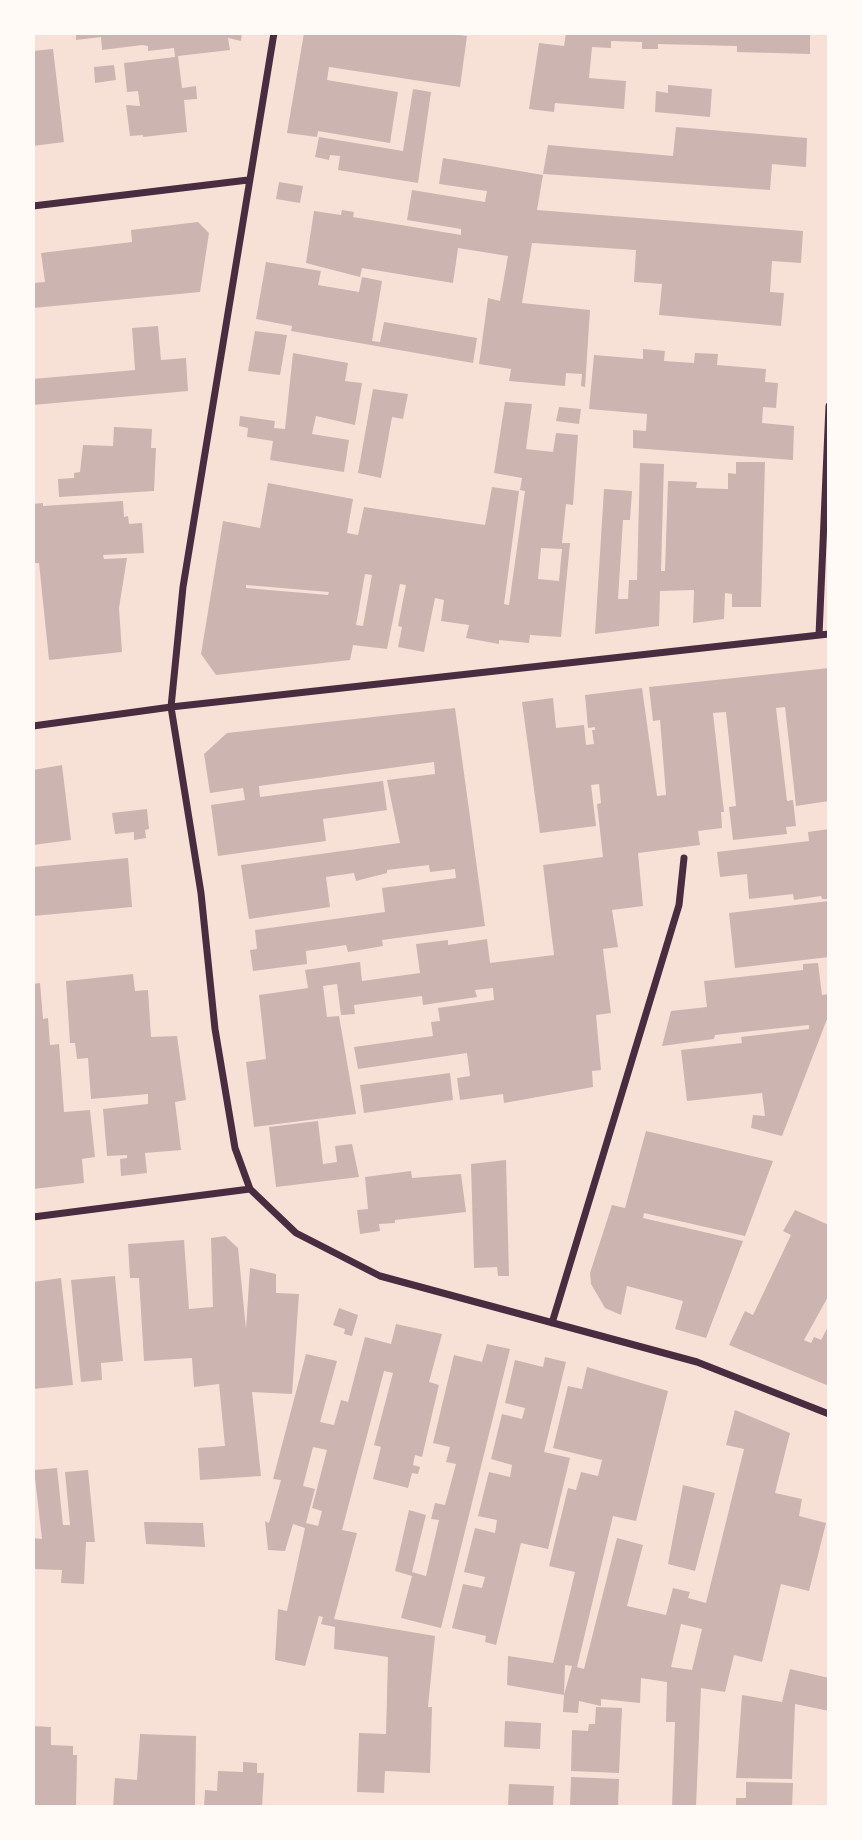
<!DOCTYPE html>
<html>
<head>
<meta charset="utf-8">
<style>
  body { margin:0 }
  #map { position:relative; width:862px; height:1840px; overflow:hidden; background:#f7e1d7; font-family:"Playfair Display",serif }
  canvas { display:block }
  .frame { position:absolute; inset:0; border:35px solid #fffaf5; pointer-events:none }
</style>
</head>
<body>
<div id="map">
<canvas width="862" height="1840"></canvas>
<div class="frame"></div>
</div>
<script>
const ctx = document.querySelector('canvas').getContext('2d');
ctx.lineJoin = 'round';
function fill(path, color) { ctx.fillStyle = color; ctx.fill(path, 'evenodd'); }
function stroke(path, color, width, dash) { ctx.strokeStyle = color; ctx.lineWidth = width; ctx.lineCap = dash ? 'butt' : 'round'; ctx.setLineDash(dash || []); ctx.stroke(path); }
fill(new Path2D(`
  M76 33H242L241 41 228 38 230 50 178 56 182 88 196 86 197 99 184 100 187 132 143 137V135L130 136 126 105 140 106 138 91 127 92 124 63 175 57 174 48 148 51V46L142 45 102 50 101 37 76 40Z
  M304 33H446L467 36 460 87 329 67 327 80 398 92 390 143 318 131 317 137 287 133Z
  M566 33H810V54L737 52V46L658 44V49H642V42L611 41V48L592 47 589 78 626 81 624 109 555 103 554 112 529 109 539 43 564 46Z
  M53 49 64 142 33 146V51Z
  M114 65 116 80 95 83 94 67Z
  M668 85 712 89 710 117 655 112 656 91 668 93Z
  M413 89 431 92 418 183 338 170 340 156 330 155 329 160 315 157 319 137 403 151Z
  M676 127 807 138 806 167 772 164 770 190 543 174 548 145 673 156Z
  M443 158 543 175 537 210 803 231 801 263 772 261 770 292 784 293 781 326 659 315 662 284 634 282 636 250 532 243 522 303 590 310 585 387 581 386 582 374 566 373 565 386 509 381 511 369 479 364 488 298 500 301 508 256 458 248 453 283 362 268 360 277 306 263 314 211 341 215 342 210 354 212 353 217 461 235V229L407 220 412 190 485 202 487 191 439 184Z
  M279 182 303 186 300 203 276 199Z
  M198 222 209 233 200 292 33 308V283L45 282 41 253 132 242 131 230Z
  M266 262 321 271 318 285 359 292 362 277 382 281 372 341 380 342 384 322 477 338 473 363 291 331 292 326 256 319Z
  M158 326 161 360 186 358 188 391 33 405V379L135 370 132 328Z
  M255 331 287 335 280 375 248 371Z
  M643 349 665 351 664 361 694 363 695 353 718 354 717 365 766 369 765 382 778 383 776 408 763 407 762 423 794 426 793 460 633 448V430L646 431 647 414 589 409 594 355 643 359Z
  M293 353 348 363 345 381 362 383 355 425 316 416 312 434 349 440 344 472 270 460 273 441 247 437 248 428 239 426 240 416 275 421 274 428 285 429Z
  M373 389 408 394 403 419 392 417 381 478 358 473Z
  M505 402 532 404 526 449 553 452 556 433 578 435 573 505 566 504 562 543H570L561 637 530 635 529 643 499 640V644L466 638 469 625 441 621 444 600 435 598 424 652 398 647 402 627 398 626 406 585 400 584 387 649 353 645 350 660 216 675 201 654 223 521 260 528 268 483 353 499 347 533 358 535 364 507 485 525 492 487 519 491 504 604 509 605 525 491 520 490 522 478 494 473ZM541 548 562 549 559 581 538 579ZM365 574 372 575 363 626 356 625ZM246 585 329 592 328 595 246 588Z
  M559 407 581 409 579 424 556 421Z
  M114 427 152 429 151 448H156L154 491 59 497 58 479 74 478V473L80 472 83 445 113 446Z
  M736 462H765L761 607H732V594L725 593 724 619 693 623 694 590 660 591 659 626 595 634 604 489 632 491 630 520H623L618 599H628L629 580H637L640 463 664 464 661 571H665L668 481 697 482 696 488 728 489V473L736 474Z
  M123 501 124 517 128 516 129 524 142 523 144 553 103 555 104 559 127 558 119 608 122 652 49 660 39 563H33V504L43 503V506Z
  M829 668V801L796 806 785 707 776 708 787 801 793 800 796 826 786 827 787 834 733 840 729 807 736 806 726 712 713 713 724 812H721L722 828 698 831 700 845 638 853 643 906 612 910 618 947 603 949 611 1013 596 1015 601 1070 592 1071 593 1087 504 1103 503 1094 460 1100 457 1078 470 1076 467 1053 358 1069 354 1047 433 1036 431 1022 440 1021 438 1008 494 1000 493 988 475 990 477 997 423 1005 422 996 354 1005 355 1014 341 1015 337 984 323 986 327 1017 339 1016 356 1114 254 1127 246 1062 266 1059 259 995 308 988 305 970 360 962 362 981 420 973 416 944 448 940V945L487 939 490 963 554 955 543 865 603 857 597 804 601 803 599 784 591 785 596 826 540 833 522 702 553 698 556 728 584 725 586 745 594 744 592 730H595V727L588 728 585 695 642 688 657 796 666 795 660 720 653 721 649 687Z
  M455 708 485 926 382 940 383 946 348 952 346 945 306 951 307 964 253 971 250 950 257 949 255 930 385 912 382 888 456 878 455 869 430 872 429 865 387 870V873L356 881 354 873 326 877 330 907 249 919 241 865 400 843 387 780 435 774 434 762 259 786 260 797 383 781 387 810 323 819 326 841 218 856 211 805 245 800 243 788 210 793 204 754 227 733Z
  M62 765 71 840 33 845V770Z
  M147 809 149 829 145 830 146 838 134 840V832L115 834 112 813Z
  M829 829V899H822L821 896 794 900 793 894 749 899 747 874 720 877 717 852 809 841 808 832Z
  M128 858 132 907 33 916V867Z
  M829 901V957L735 968 729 913Z
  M818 963 822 995 829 994V1014L782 1136 751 1128 753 1115 765 1116 762 1093 687 1101 681 1050 742 1043 741 1037 809 1029V1025L715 1035 714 1039 662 1046 671 1011 707 1007 704 981 803 970V964Z
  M133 974 135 991 148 990 151 1037 177 1036 186 1100 175 1102 181 1150 145 1153 147 1173 121 1176 120 1159 127 1158V1155L107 1156 103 1109 148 1104V1094L91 1099 88 1058 77 1059 75 1043H70L66 981Z
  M40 983 43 1019 48 1018 50 1045 59 1044 64 1112 90 1110 95 1157 82 1159 84 1183 33 1189V984Z
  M450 1073 453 1100 364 1113 360 1085Z
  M318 1121 323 1164 337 1162 335 1146 352 1144 359 1177 276 1187 269 1127Z
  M646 1131 773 1161 745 1236 644 1213 643 1218 743 1241 706 1338 675 1329 683 1301 627 1286 621 1315 605 1308 591 1284 590 1273 612 1205 625 1208Z
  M506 1160 509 1276H498L497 1267 474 1268 471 1164Z
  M411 1171 412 1178 461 1174 466 1212 395 1220V1223L379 1224 380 1231 360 1234 357 1210 368 1209 365 1177Z
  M795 1210 829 1225V1295L804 1340 811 1343 814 1337 821 1340 829 1325V1386L729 1345 745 1311 753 1315 791 1235 783 1231Z
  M225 1236 238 1248 246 1329 250 1268 276 1274V1293L299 1294 292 1394 252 1392 261 1476 200 1480 198 1448 225 1446 219 1384 194 1387 192 1358 144 1361 139 1278H130L128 1244 184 1240 189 1309 213 1307 211 1238Z
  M115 1276 123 1361 101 1363 102 1380 81 1382 71 1280Z
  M61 1278 73 1385 33 1389V1282Z
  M339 1308 358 1315 352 1336 344 1334 345 1329 333 1325Z
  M396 1324 442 1334 429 1382 439 1385 422 1457 415 1455 413 1465 420 1467 418 1474 412 1473 408 1488 373 1479 381 1447 374 1445 393 1373 384 1371 342 1530 357 1533 334 1619 435 1636 428 1707H432L430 1773 385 1771 384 1793 357 1792 359 1733 386 1734 388 1657 334 1649 335 1627 321 1624 323 1617 319 1616 305 1666 275 1660 278 1609 287 1611 305 1528 293 1524 285 1551 268 1550 265 1521 269 1523 281 1480 273 1479 306 1354 337 1361 320 1422 334 1425 341 1400 348 1402 365 1337 391 1344ZM313 1447 327 1450 312 1508 322 1511 318 1526 306 1523 315 1489 303 1486Z
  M487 1344 510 1349 441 1628 401 1618 412 1576 395 1571 409 1510 426 1515 412 1572 426 1576 439 1520 431 1519 435 1503 445 1505 456 1464 446 1462 450 1447 433 1443 454 1355 482 1362Z
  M545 1357 566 1362 544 1452 570 1458 548 1549 521 1543 496 1645 485 1642 486 1636 452 1628 463 1584 482 1588 485 1577 464 1572 475 1528 495 1533 497 1520 478 1516 489 1472 510 1477 512 1465 491 1459 502 1414 522 1419 525 1408 505 1403 515 1360 543 1367Z
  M587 1367 668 1391 636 1521 613 1516 577 1667 584 1669 617 1538 643 1545 627 1606 666 1615 673 1588 690 1592 688 1598 706 1603 744 1449 726 1445 735 1410 790 1433 775 1493 802 1499 799 1516 826 1523 809 1591 781 1584 762 1662 734 1655 725 1692 701 1688 696 1807H672L675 1722H666L667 1682 641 1678 640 1703 601 1699V1706L579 1701 578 1713 563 1712 564 1695 572 1666 565 1665 564 1695 507 1685 508 1656 553 1663 575 1572 549 1566 568 1488 576 1490 581 1472 598 1476 602 1460 553 1448 568 1386 582 1389ZM681 1624 702 1629 692 1670 671 1667Z
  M57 1468 63 1525H70L65 1472 88 1470 95 1542H86L84 1584 61 1583 62 1570 33 1569V1538L42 1539 34 1470Z
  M683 1485 715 1493 695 1571 668 1564Z
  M144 1522 203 1523 205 1547 146 1544Z
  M790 1669 829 1678V1711L795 1704 792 1779 736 1778 742 1695 782 1702Z
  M596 1707 622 1708 619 1773 571 1771 572 1730 588 1731 589 1724H595Z
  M505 1721 541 1723 540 1749 504 1747Z
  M33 1726 51 1727V1745L73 1746V1755H77L76 1807H33Z
  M140 1734 196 1736 195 1807H113L115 1778 137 1780Z
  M243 1762 257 1763V1773H264L262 1807H204L205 1790 217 1791 218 1771 243 1772Z
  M571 1777 619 1779 618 1807H570Z
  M746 1782 793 1783 792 1807H736V1798H746Z
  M509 1784 554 1786 553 1807H508Z`), '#ccb4b1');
stroke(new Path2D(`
  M274 33 183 587 171 707 201 893 215 1029 235 1148 250 1189 296 1233 380 1276 697 1362 829 1414
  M33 206 248 180
  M819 635 829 406
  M33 726 171 707 829 634
  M33 1217 250 1189
  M552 1323 679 905 684 858`), '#4a2c40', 7);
</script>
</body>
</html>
